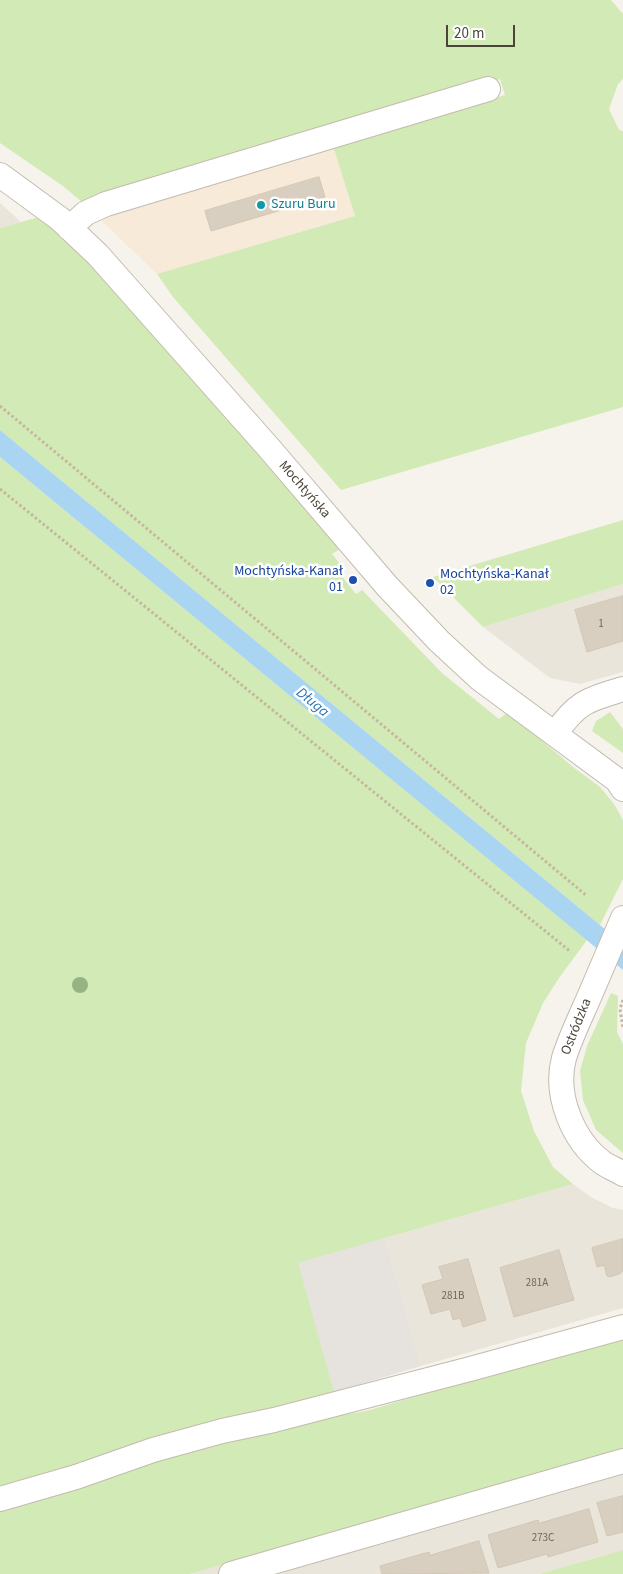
<!DOCTYPE html>
<html>
<head>
<meta charset="utf-8">
<style>
  body { margin:0 }
  #map { position:relative; width:623px; height:1574px; overflow:hidden; background:#f6f3ec; font-family:"Source Sans 3",sans-serif }
  canvas { display:block }
  .scale { position:absolute; left:446px; top:25px; width:69px; height:22px; box-sizing:border-box; border:2px solid #4b4439; border-top:0; padding-left:6px; font-size:15px; line-height:18px; white-space:nowrap; color:#4b4439; -webkit-text-stroke:4px #fff; paint-order:stroke }
</style>
</head>
<body>
<div id="map">
<canvas width="623" height="1574"></canvas>
<div class="scale">20 m</div>
</div>
<script>
const ctx = document.querySelector('canvas').getContext('2d');
ctx.lineJoin = 'round';
function fill(path, color) { ctx.fillStyle = color; ctx.fill(path, 'evenodd'); }
function stroke(path, color, width, dash) { ctx.strokeStyle = color; ctx.lineWidth = width; ctx.lineCap = dash ? 'butt' : 'round'; ctx.setLineDash(dash || []); ctx.stroke(path); }
function label(font, color, halo, rows, align = 'center') {
  ctx.font = font + ' "Source Sans 3",sans-serif'; ctx.lineWidth = 5; ctx.setLineDash([]); ctx.textBaseline = 'middle'; ctx.strokeStyle = halo; ctx.fillStyle = color; for (const [text, x, y, turn = 0] of rows) {
    ctx.save(); ctx.translate(x, y); ctx.rotate((+turn || 0) * Math.PI / 180); ctx.textAlign = isNaN(turn) ? turn : align; if (halo) ctx.strokeText(text, 0, 0); ctx.fillText(text, 0, 0); ctx.restore();
  }
}
fill(new Path2D(`
  M0 203 21 222 0 228Z
  M623 584V672L580 684 550 678 483 627Z
  M573 1184 591 1197 613 1208 623 1210V1308L421 1366 385 1238Z
  M623 1449V1550L539 1574H190Z`), '#eae5da');
fill(new Path2D(`
  M333 146 355 216 157 274 102 221 103 214Z`), '#f7ead8');
fill(new Path2D(`
  M385 1238 421 1366 334 1392 297 1263Z`), '#e6e2dd');
fill(new Path2D(`
  M0 0H611L623 14V79L618 84 609 109 619 130 623 131V407L341 490 173 297 157 274 355 216 333 146 505 95 500 79 82 202 63 186 0 143Z
  M39 217 91 265 275 472 340 549 332 554 345 570 340 574 356 594 362 590 442 673 499 719 508 712 573 767 600 787 614 804 623 820V879L600 925 0 430V228Z
  M0 457 587 940 559 978 543 1003 526 1043 521 1091 534 1131 553 1167 573 1184 298 1263 334 1392 32 1480 0 1486Z
  M623 520V584L483 627 433 577Z
  M610 712 623 729V753L592 731 596 721Z
  M611 993 618 996 617 1032 623 1044V1153L596 1130 583 1100 580 1071 587 1046Z
  M623 1336V1449L190 1574H0V1509L186 1450 331 1417 366 1411Z
  M623 1550V1574H539Z`), '#d2eab5');
fill(new Path2D(`
  M0 430 623 944V970L0 457Z`), '#a9d4f2');
const building = new Path2D(`
  M319 177 325 197 211 231 205 211Z
  M623 596V641L587 652 575 610Z
  M623 1239V1271L619 1274 610 1277 607 1276 604 1265 597 1267 592 1248Z
  M559 1250 574 1300 514 1317 500 1268Z
  M468 1259 486 1320 463 1327 460 1318 453 1320 450 1309 431 1314 422 1285 443 1279 439 1267Z
  M623 1496V1532L607 1536 597 1503Z
  M589 1509 598 1542 548 1557 547 1554 498 1568 488 1535 538 1520 539 1523Z
  M479 1541 489 1573 382 1574 380 1566 429 1552 430 1555Z`);
fill(building, '#d8cfc1');
stroke(building, '#d3c7b4', 1);
const minor = new Path2D(`
  M0 175 60 219 98 255 269 448 387 586 439 641 479 678 617 780 623 789
  M69 228 86 213 106 204 488 89
  M555 734C577 702 587 700 623 689
  M623 918C611 946 599 974 587 1002 579 1020 570 1039 564 1058 554 1095 573 1141 603 1163 609 1167 617 1170 623 1174
  M0 1499 76 1477 153 1450 222 1431 274 1420 470 1369 623 1327
  M231 1574 623 1461`);
stroke(minor, '#c2bbae', 26);
stroke(new Path2D(`
  M0 406 587 896
  M0 489 571 952
  M623 1000 620 1009 623 1028`), '#c4b79f', 3, [2.5, 2.5]);
stroke(minor, '#fff', 24);
ctx.fillStyle = '#97b381';
for (const [x, y] of [
  [80,985]
]) { ctx.beginPath(); ctx.arc(x, y, 8, 0, 2 * Math.PI); ctx.fill(); }
for (const [x, y, r, color] of [
  [261,205,5,"#0f9aa8"],
  [353,580,5,"#1a4fb4"],
  [430,583,5,"#1a4fb4"]
]) { const dot = new Path2D(); dot.arc(x, y, r, 0, 2 * Math.PI); ctx.fillStyle = color; ctx.fill(dot); stroke(dot, '#fff', 2); }
label('11px', '#6e675b', null, [
  ["1",601,625],
  ["281A",537,1284],
  ["281B",453,1297],
  ["273C",543,1539]
]);
label('14px', '#0d838f', '#fff', [
  ["Szuru Buru",271,205]
], 'left');
label('14px', '#4b4439', '#fff', [
  ["Mochtyńska",304,490,49],
  ["Ostródzka",577,1027,-68]
]);
label('14px', '#164399', '#fff', [
  ["Mochtyńska-Kanał",343,572],
  ["01",343,588],
  ["Mochtyńska-Kanał",440,575,"left"],
  ["02",440,591,"left"]
], 'right');
label('italic 15px', '#2e7ab2', '#fff', [
  ["Długa",312,703,39]
]);
</script>
</body>
</html>
